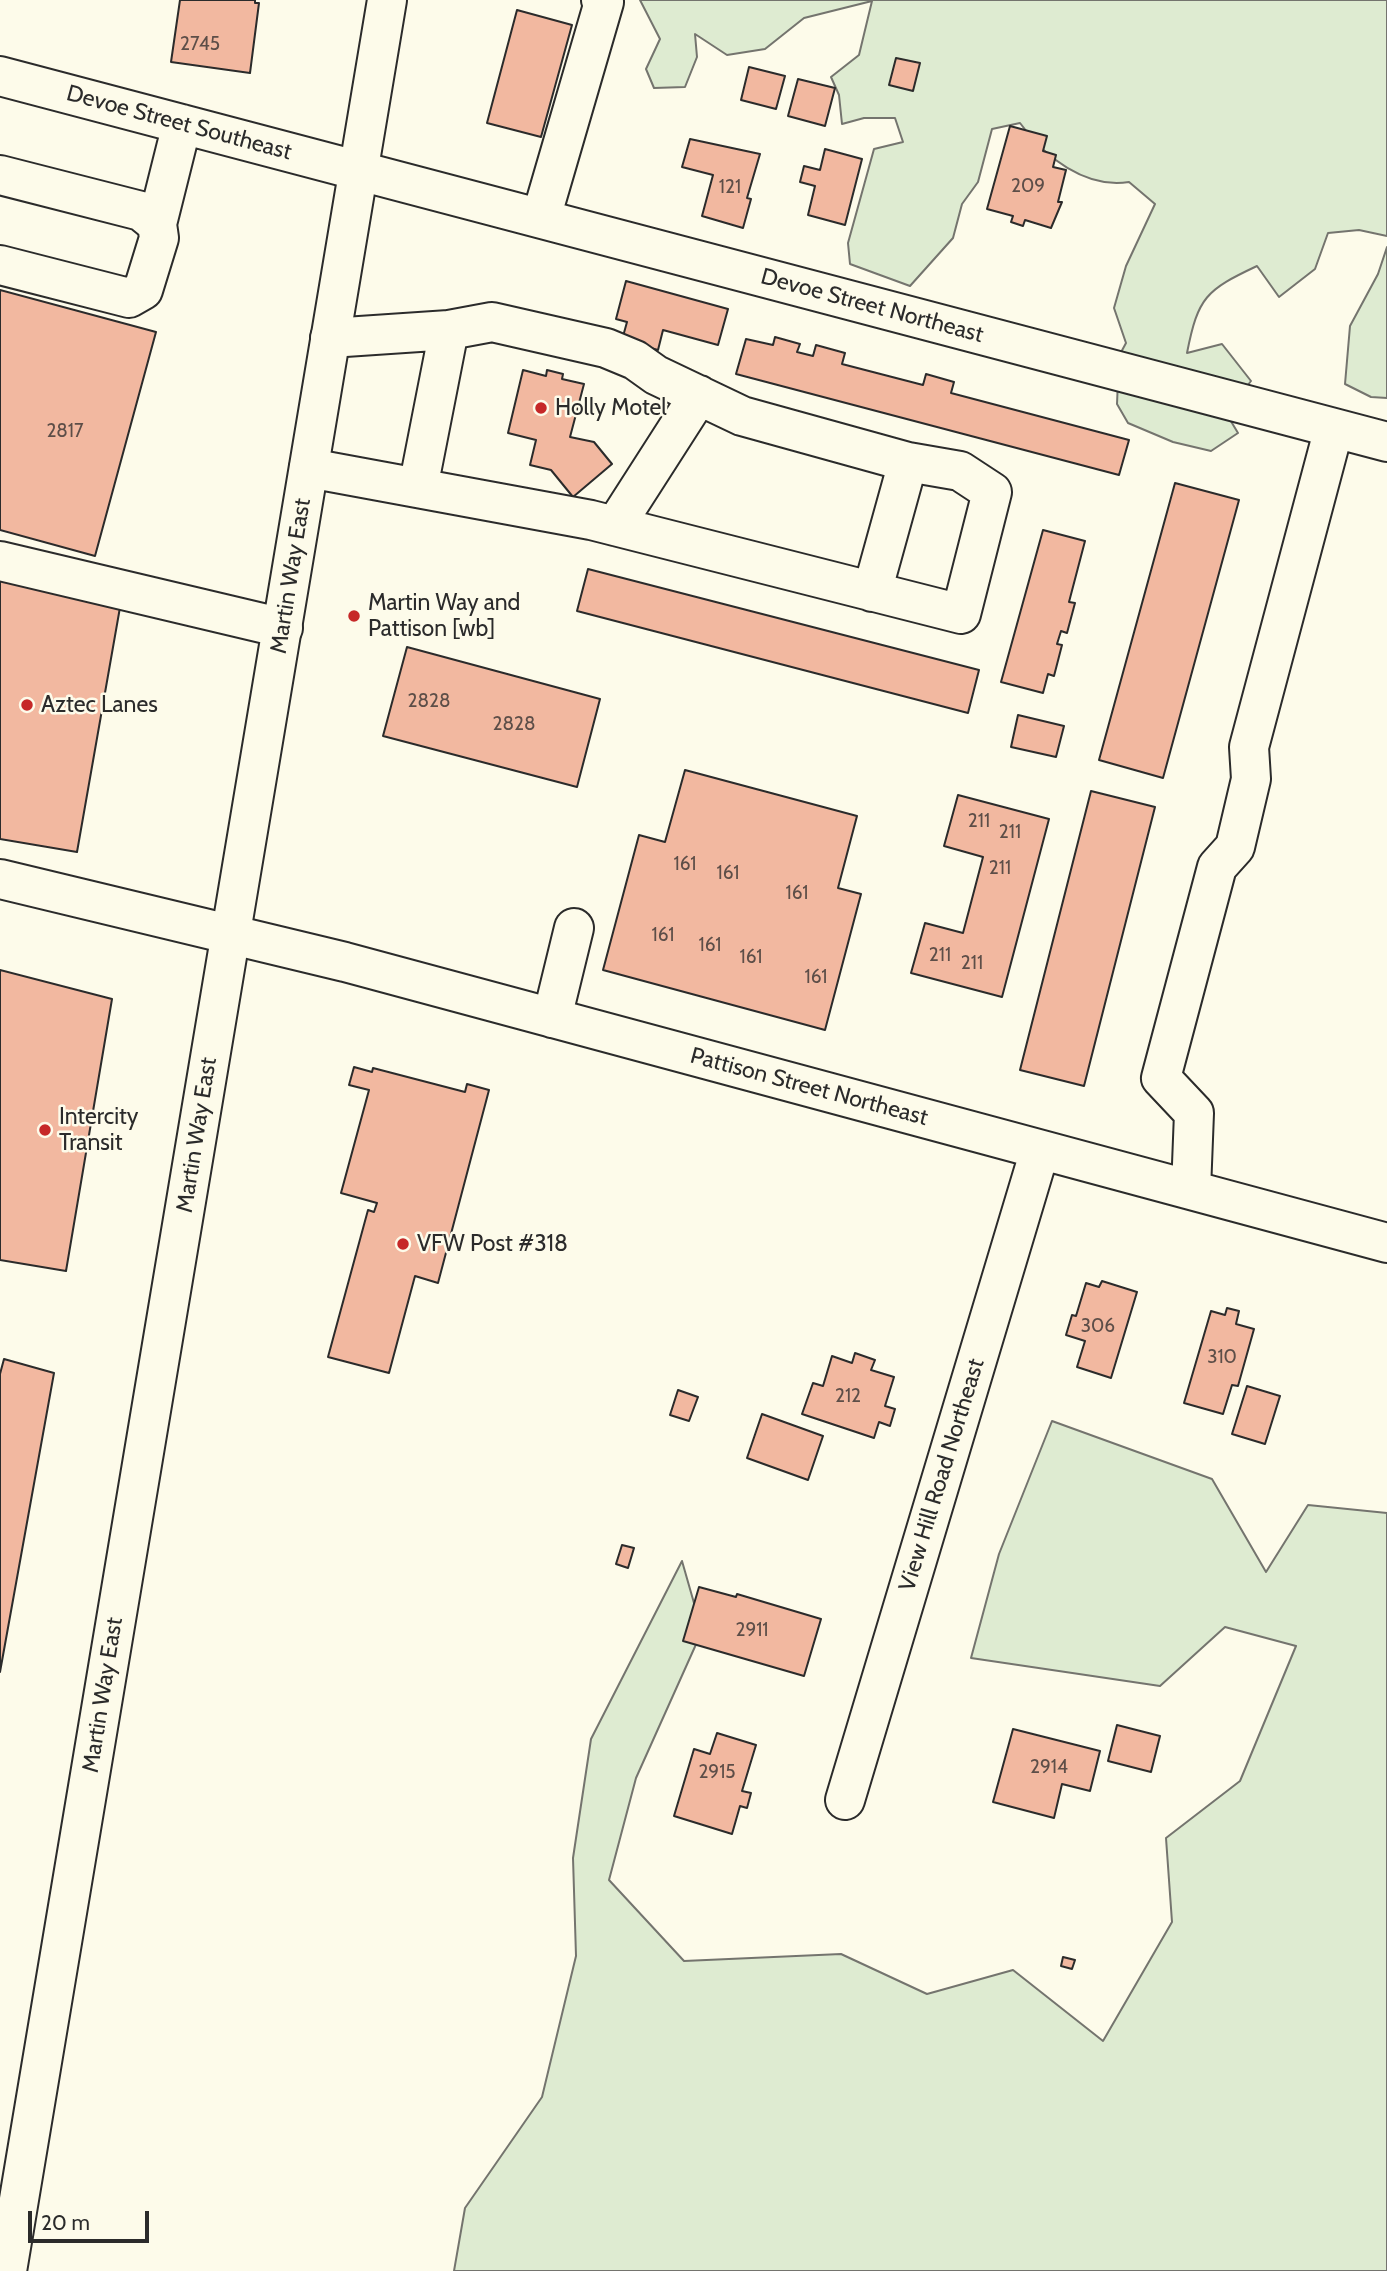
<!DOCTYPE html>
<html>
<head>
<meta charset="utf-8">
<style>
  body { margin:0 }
  #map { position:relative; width:1387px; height:2271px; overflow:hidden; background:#fdfbea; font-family:Cabin,sans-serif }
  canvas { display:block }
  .scale { position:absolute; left:28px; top:2211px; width:121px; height:32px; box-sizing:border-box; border:4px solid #2b2b2b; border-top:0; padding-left:9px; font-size:21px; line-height:24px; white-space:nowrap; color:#2b2b2b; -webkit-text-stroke:5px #fdfbea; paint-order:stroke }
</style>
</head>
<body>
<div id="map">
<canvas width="1387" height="2271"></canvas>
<div class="scale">20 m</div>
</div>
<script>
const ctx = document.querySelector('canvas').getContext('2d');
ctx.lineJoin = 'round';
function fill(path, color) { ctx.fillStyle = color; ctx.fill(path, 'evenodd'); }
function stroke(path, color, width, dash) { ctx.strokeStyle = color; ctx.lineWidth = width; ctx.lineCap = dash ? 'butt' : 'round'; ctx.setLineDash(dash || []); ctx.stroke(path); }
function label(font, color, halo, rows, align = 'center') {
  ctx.font = font + ' Cabin,sans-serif'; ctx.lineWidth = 5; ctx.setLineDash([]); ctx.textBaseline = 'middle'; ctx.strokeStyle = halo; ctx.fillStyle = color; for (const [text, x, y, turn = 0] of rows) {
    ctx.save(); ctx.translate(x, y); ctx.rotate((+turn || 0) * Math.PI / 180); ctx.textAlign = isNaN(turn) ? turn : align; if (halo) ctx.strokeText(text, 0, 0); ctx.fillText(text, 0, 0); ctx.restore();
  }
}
const green = new Path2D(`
  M640 0H1387V236L1359 230 1328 233 1315 269 1279 297 1257 266C1206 290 1198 297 1187 353L1222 344 1251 381 1226 413 1238 433 1211 451 1173 442 1128 423 1117 404 1119 356 1126 343 1114 308 1126 266 1155 204 1129 182C1086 189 1044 157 1020 123L992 129 978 182 962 204 953 238 910 286 850 264 848 243 874 149 903 142 895 118H864L842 124 839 95 831 77 859 55 872 1 804 18 765 49 727 55 695 34 697 57 685 87 654 88 646 69 660 39Z
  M1387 247V398L1371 397 1345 384 1350 326 1378 274Z
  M1052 1421 1212 1479 1266 1572 1308 1505 1387 1513V2271H454L465 2208 542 2097 576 1956 573 1858 591 1739 682 1561 702 1631 636 1778 609 1880 684 1961 841 1954 927 1994 1013 1970 1103 2041 1172 1922 1166 1838 1240 1781 1296 1646 1225 1627 1160 1686 971 1658 999 1554Z`);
fill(green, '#deebd1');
stroke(green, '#74746e', 2);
const building = new Path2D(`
  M180 0H255V3H259L250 73 171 62Z
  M517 10 572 25 541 137 487 123Z
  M896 58 920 63 913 91 889 85Z
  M749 67 785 76 776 109 741 100Z
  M798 79 835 88 825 126 788 116Z
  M1010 126 1047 136 1043 151 1056 155 1053 167 1066 170 1058 202H1062L1051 228 1025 220 1023 226 1011 222 1013 216 987 209Z
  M690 139 760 154 747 198 751 199 743 228 702 216 713 175 682 167Z
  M825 149 862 159 845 225 808 215 815 186 800 182 804 166 820 170Z
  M626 281 728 309 718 345 663 330 658 350 622 340 627 322 616 319Z
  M0 290 156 332 95 556 0 530Z
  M775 337 800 344 797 352 813 356 816 345 845 353 842 364 923 385 926 374 954 382 951 393 1129 440 1119 475 736 374 746 339 773 345Z
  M523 370 546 376 547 370 563 374 562 379 584 384 570 437 594 442 612 464 573 497 551 470 530 465 536 440 508 433Z
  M1175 483 1239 500 1163 778 1099 760Z
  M1043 530 1085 541 1069 602 1075 603 1067 633 1061 631 1057 644 1062 645 1054 676 1048 674 1043 693 1001 682Z
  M588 569 979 670 968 713 577 611Z
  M0 575 122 596 77 852 0 839Z
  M407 647 600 699 577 787 383 736Z
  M1018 715 1064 726 1056 757 1011 747Z
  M685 770 857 816 838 888 861 894 825 1030 603 970 639 835 665 842Z
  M1091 791 1155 807 1084 1086 1020 1070Z
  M958 795 1049 819 1002 997 911 973 925 923 963 933 983 857 944 846Z
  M0 970 112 999 66 1271 0 1260Z
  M354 1067 372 1072 373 1068 465 1092 467 1084 489 1090 438 1283 415 1276 389 1373 328 1357 368 1210 374 1212 377 1203 341 1193 369 1090 349 1085Z
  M1102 1281 1137 1292 1111 1378 1077 1367 1085 1341 1066 1335 1072 1315 1076 1316 1086 1283 1099 1287Z
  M1227 1308 1239 1311 1236 1324 1254 1329 1238 1386 1232 1385 1223 1414 1184 1403 1211 1311 1225 1315Z
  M855 1353 875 1360 871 1370 894 1377 885 1406 895 1409 890 1426 879 1422 874 1438 802 1414 813 1383 823 1386 832 1356 852 1363Z
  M4 1359 54 1373 0 1672V1374Z
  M1247 1386 1280 1396 1265 1444 1232 1434Z
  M678 1390 698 1397 689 1421 670 1415Z
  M762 1414 823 1436 808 1480 747 1458Z
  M622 1545 634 1548 628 1568 616 1564Z
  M699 1587 736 1597 737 1594 821 1619 804 1676 683 1641Z
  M1117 1725 1160 1736 1151 1772 1108 1761Z
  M1013 1729 1100 1751 1090 1791 1062 1784 1054 1818 993 1802Z
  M717 1733 756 1745 742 1791 751 1793 747 1808 740 1806 732 1834 674 1816 694 1749 710 1754Z
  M1063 1957 1075 1960 1072 1969 1061 1966Z`);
fill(building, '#f2b8a0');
stroke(building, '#2b2b2b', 2);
const minor = new Path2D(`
  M0 76 1387 442
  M0 175 141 211 157 224 159 238 143 290 129 298 0 265
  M541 218 604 2 601 0
  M157 224 182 124
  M309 468 591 520 961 614 992 492 960 471 908 462 742 416 656 375 635 360 606 348 492 322 449 330 330 338
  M418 488 449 330
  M615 526 699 395
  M0 561 283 628
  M872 592 908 462
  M0 879 345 962 1387 1243
  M552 1018 574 928
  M1191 1190 1194 1113 1161 1078 1217 867 1235 847 1251 779 1249 747 1334 428
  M845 1800 1040 1150`);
const major = new Path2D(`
  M7 2271 387 0`);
stroke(minor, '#2b2b2b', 42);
stroke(major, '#2b2b2b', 42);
stroke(minor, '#fdfbea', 38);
stroke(major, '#fdfbea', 38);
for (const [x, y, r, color] of [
  [541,408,7,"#c62828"],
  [354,616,7,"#c62828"],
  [27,705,7,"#c62828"],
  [45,1130,7,"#c62828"],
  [403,1244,7,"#c62828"]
]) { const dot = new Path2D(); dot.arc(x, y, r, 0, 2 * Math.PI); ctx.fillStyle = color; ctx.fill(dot); stroke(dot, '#fdfbea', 2.5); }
label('19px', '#5d4e48', null, [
  ["2745",200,44],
  ["209",1028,186],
  ["121",730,187],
  ["2817",65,431],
  ["2828",429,701],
  ["2828",514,724],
  ["211",979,821],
  ["211",1010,832],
  ["161",685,864],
  ["211",1000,868],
  ["161",728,873],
  ["161",797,893],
  ["161",663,935],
  ["161",710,945],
  ["211",940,955],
  ["161",751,957],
  ["211",972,963],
  ["161",816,977],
  ["306",1098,1326],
  ["310",1222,1357],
  ["212",848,1396],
  ["2911",752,1630],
  ["2914",1049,1767],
  ["2915",717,1772]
]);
label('23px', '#2b2b2b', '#fdfbea', [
  ["Devoe Street Southeast",179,123,15],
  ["Devoe Street Northeast",872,306,15],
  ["Martin Way East",291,576,-81],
  ["Pattison Street Northeast",809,1087,15],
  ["Martin Way East",197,1135,-81],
  ["View Hill Road Northeast",942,1475,-73],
  ["Martin Way East",103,1695,-81]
]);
label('23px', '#2b2b2b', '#fdfbea', [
  ["Holly Motel",555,408],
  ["Martin Way and",368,603],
  ["Pattison [wb]",368,629],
  ["Aztec Lanes",41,705],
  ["Intercity",59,1117],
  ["Transit",59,1143],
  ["VFW Post #318",417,1244]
], 'left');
</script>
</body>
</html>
